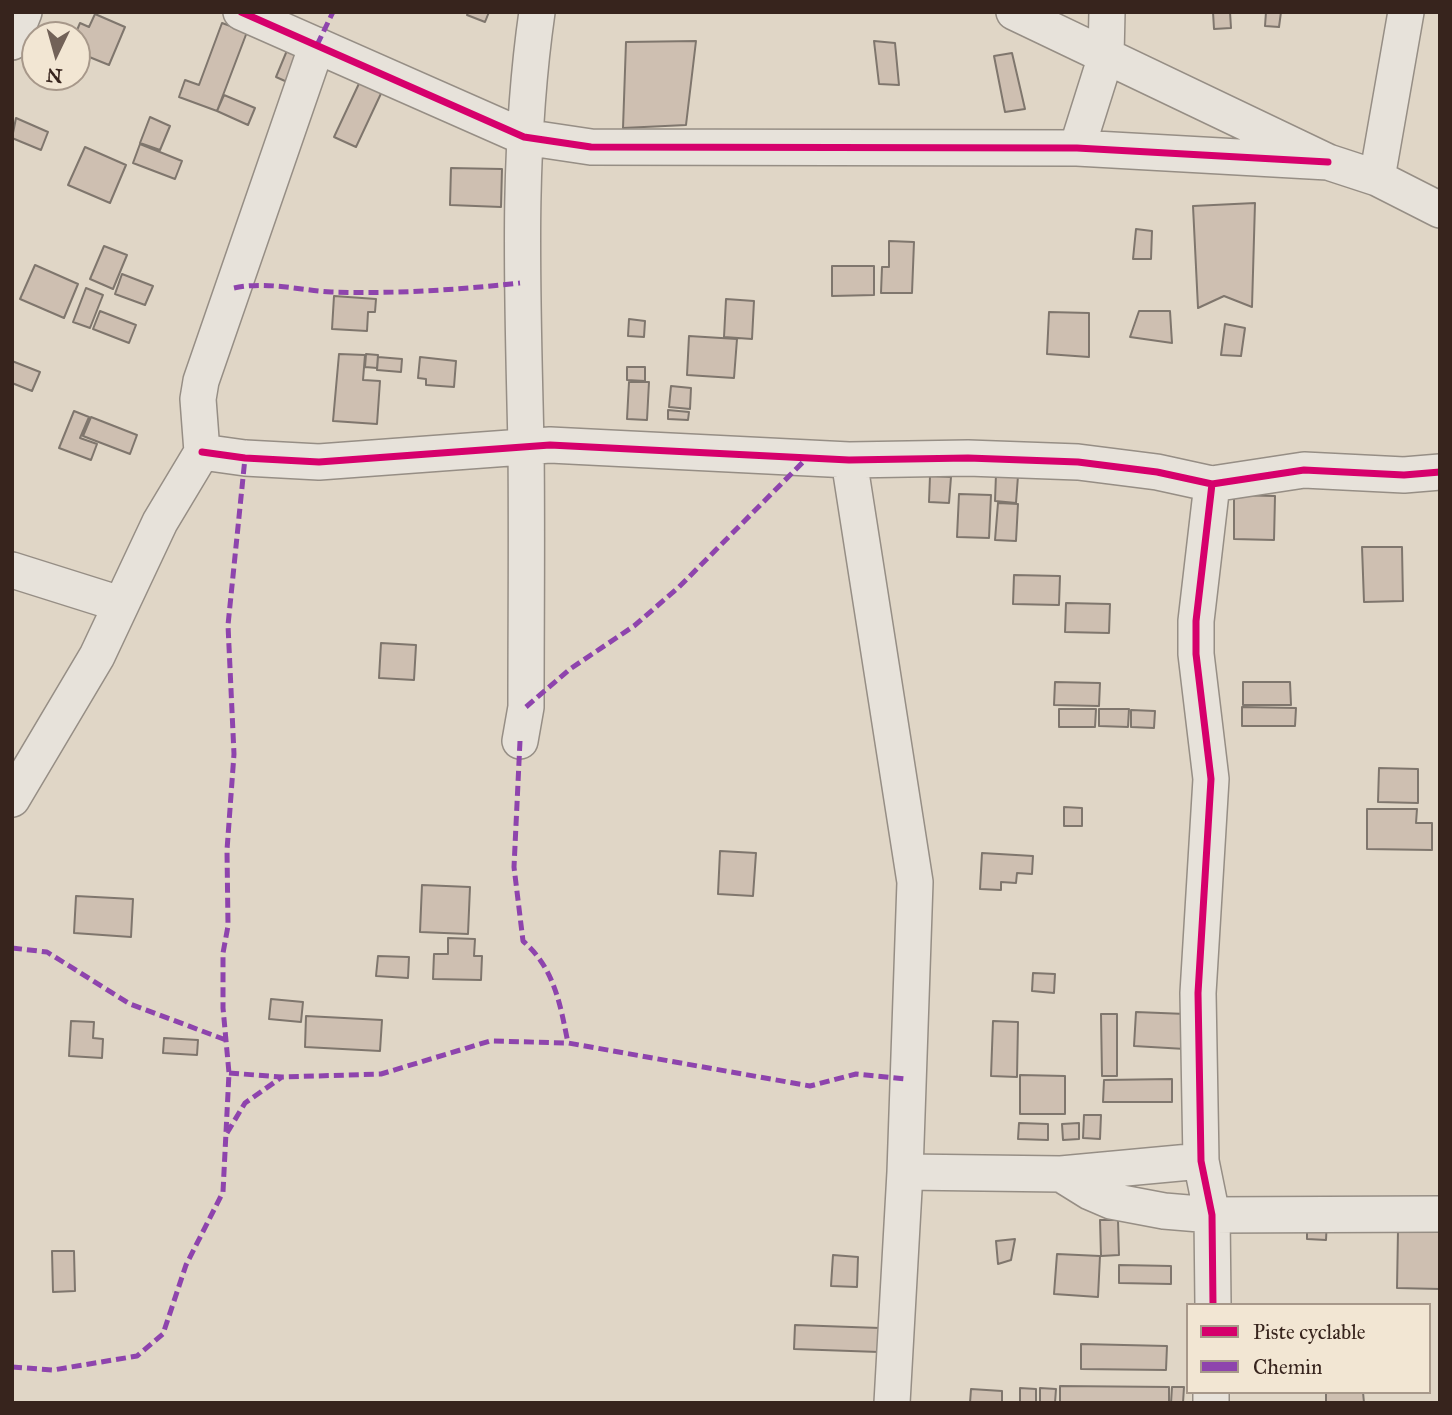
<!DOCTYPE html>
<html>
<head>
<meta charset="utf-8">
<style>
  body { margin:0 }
  #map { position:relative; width:1452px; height:1415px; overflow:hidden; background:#e0d6c6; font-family:"IM FELL Great Primer",serif }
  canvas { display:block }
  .frame { position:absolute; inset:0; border:14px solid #37241d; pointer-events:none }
  .legend { position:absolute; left:1186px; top:1303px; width:245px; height:91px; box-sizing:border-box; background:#f2e6d3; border:2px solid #a7988a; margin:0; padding:9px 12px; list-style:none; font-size:21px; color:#37241d }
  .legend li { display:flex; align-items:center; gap:14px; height:35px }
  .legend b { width:35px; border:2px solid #a7988a }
  .north { position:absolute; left:21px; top:21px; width:70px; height:70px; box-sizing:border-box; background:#f2e6d3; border:2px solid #a7988a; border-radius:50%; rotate:185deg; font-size:19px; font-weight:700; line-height:28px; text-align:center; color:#37241d }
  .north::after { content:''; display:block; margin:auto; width:24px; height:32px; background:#726258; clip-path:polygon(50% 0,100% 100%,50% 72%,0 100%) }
</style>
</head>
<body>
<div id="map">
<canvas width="1452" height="1415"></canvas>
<div class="frame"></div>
<ul class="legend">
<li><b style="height:9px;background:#d6006c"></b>Piste cyclable</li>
<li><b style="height:9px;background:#8e44ad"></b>Chemin</li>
</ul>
<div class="north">N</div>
</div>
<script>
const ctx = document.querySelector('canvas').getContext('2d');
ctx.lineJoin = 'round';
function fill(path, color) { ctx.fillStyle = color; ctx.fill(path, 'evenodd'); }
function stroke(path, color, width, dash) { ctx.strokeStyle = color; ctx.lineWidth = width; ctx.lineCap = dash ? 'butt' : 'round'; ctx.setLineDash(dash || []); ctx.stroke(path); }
const building = new Path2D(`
  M468 12H489L485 22 467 15Z
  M1213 12H1230L1231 28 1214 29Z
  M1266 12H1281L1279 27 1265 26Z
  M95 14 125 27 109 65 77 52 75 35 80 23 89 27Z
  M222 23 247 32 217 111 179 97 185 80 199 85Z
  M696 41 686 125 623 128 626 42Z
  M874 41 895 43 899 85 879 84Z
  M288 48 306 55 294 85 276 77Z
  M1012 53 1025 109 1005 112 994 56Z
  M363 75 385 85 356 147 334 137Z
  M224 95 255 108 248 125 217 111Z
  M150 117 170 126 160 150 140 143Z
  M16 118 48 132 41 150 12 138Z
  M140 144 182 161 175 179 133 163Z
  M85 147 126 165 110 203 68 185Z
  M451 168 502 169 501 207 450 205Z
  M1255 203 1252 307 1224 296 1198 308 1193 206Z
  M1136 229 1152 231 1151 259H1133Z
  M889 241 914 242 912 293H881L882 267H889Z
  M104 246 127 255 113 289 90 279Z
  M35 265 78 284 64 318 20 299Z
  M832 266H874V295L832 296Z
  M122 274 153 286 145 305 115 294Z
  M86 288 103 295 90 328 73 322Z
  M334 296 376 299 375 312H368L367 331 332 329Z
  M726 299 754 301 752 339 724 337Z
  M100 311 136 325 129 343 93 329Z
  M1139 311H1170L1172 343 1130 337Z
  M1049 312 1089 313V357L1047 354Z
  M629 319 645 321 644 337 628 336Z
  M1225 324 1245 328 1241 356 1221 355Z
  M689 336 737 339 734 378 687 375Z
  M339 354 365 355 363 380 380 381 377 424 333 421Z
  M366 354 378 355 377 368 365 367Z
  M378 357 402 359 401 372 377 370Z
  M420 357 456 361 454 387 426 385V379L418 378Z
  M12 361 40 372 32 391 12 383Z
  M627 367H645V381L627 380Z
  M629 382H649L647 420 627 419Z
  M671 386 691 388 690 409 669 407Z
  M668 410 689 412 688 420 668 419Z
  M74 411 89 417 80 438 97 444 91 460 59 448Z
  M91 417 137 435 130 454 83 436Z
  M996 474 1018 476 1016 503 995 501Z
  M930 476 951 477 949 503 929 502Z
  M959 494 991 495 989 538 957 537Z
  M1234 495 1275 496 1274 540 1234 539Z
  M998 503 1018 504 1016 541 995 540Z
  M1362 547H1402L1403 601 1364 602Z
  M1014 575 1060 576 1059 605 1013 604Z
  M1066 603 1110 604 1109 633 1065 632Z
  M381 643 416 645 414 680 379 678Z
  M1055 682 1100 683 1099 706 1054 705Z
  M1243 682H1290L1291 705H1243Z
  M1242 707 1296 708 1295 726H1242Z
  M1059 709H1096L1095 727H1059Z
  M1099 709H1129L1128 727 1099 726Z
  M1131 710 1155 711 1154 728 1131 727Z
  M1379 768 1418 769V803L1378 802Z
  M1064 807 1082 808V826H1064Z
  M1367 809H1417L1416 823H1432V850L1367 849Z
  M720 851 756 853 753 896 718 894Z
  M982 853 1033 856 1032 874 1017 873 1016 883 1001 882V890L980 889Z
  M422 885 470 887 468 934 420 932Z
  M76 896 133 899 131 937 74 933Z
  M448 938 475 939 474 956H482L481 980 433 979 434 954H448Z
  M378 956 409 957 408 978 376 976Z
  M1033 973 1055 974 1054 993 1032 991Z
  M271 999 303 1002 301 1022 269 1019Z
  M1136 1012 1186 1014 1185 1049 1134 1046Z
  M1101 1014H1117V1076H1102Z
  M306 1016 382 1020 380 1051 305 1047Z
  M71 1021 94 1022 93 1038 103 1039 102 1058 69 1056Z
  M993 1021 1018 1022 1017 1077 991 1076Z
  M164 1038 198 1040 197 1055 163 1053Z
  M1020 1075 1065 1076V1114H1020Z
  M1172 1079V1102H1103L1104 1080Z
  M1084 1115H1101L1100 1139 1083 1138Z
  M1019 1123 1048 1124V1140L1018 1139Z
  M1079 1123V1139L1063 1140 1062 1124Z
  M1307 1218 1327 1219 1326 1240 1307 1239Z
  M1100 1220H1118L1119 1255 1101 1256Z
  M1398 1230 1440 1231V1289L1397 1288Z
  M1015 1239 1011 1260 998 1264 996 1241Z
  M52 1251H74L75 1291 53 1292Z
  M1057 1254 1100 1256 1098 1297 1054 1294Z
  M833 1255 858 1257 857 1287 831 1286Z
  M1119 1265 1171 1266V1284L1119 1283Z
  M795 1325 880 1328 879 1352 794 1349Z
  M1081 1344 1167 1346 1166 1370 1081 1369Z
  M1060 1386 1169 1387V1403H1060Z
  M1172 1387H1184L1183 1403H1171Z
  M1020 1388 1036 1389V1403H1020Z
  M1040 1388 1056 1389 1055 1403H1040Z
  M971 1389 1002 1391V1403H970Z
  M1326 1392H1363L1364 1403H1326Z`);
fill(building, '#cebfb1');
stroke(building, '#7f766d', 2);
const minor = new Path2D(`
  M241 12 524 137 591 147 1077 148 1328 162
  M1014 12 1328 162 1377 178 1440 210
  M12 42 24 12
  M1077 148 1106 56 1107 12
  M1377 178 1406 12
  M202 452 245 458 319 462 550 445 849 460 968 458 1078 462 1157 472 1212 484
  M849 460 915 882 905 1172 892 1403
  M12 570 120 604
  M520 741 526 707C526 620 527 533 526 447 523 300 516 158 537 12
  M12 799 97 656 160 522 202 452 198 399 201 381 317 45
  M905 1172 1061 1174 1201 1161
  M1061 1174 1090 1192 1111 1201 1164 1211 1212 1215 1440 1214
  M1213 1305 1212 1215 1201 1161 1198 993 1211 779 1196 654V621L1212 484 1304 470 1404 475 1440 472
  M1211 1403V1392`);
stroke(minor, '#968e85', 38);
stroke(minor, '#e7e2da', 35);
stroke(new Path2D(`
  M317 45 333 12
  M234 288C267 281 298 290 331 292 394 294 457 290 520 283
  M526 707 570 669 634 626 679 587 807 458
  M520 741 514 867 523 941C554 968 560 1003 568 1043
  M12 948 47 952 130 1004 226 1040
  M229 1073 282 1077 381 1074 490 1041 568 1043 810 1086 856 1074 907 1079
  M227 1133 245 1103 282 1077
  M12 1367 53 1370 137 1356 163 1334 186 1265 223 1192 229 1073 223 1008V953L228 926 227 850 234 754 228 625 245 458`), '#8e44ad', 5, [10, 5]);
stroke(new Path2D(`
  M241 12 524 137 591 147 1077 148 1328 162
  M202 452 245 458 319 462 550 445 849 460 968 458 1078 462 1157 472 1212 484
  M1213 1305 1212 1215 1201 1161 1198 993 1211 779 1196 654V621L1212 484 1304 470 1404 475 1440 472`), '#d6006c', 7);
</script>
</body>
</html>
